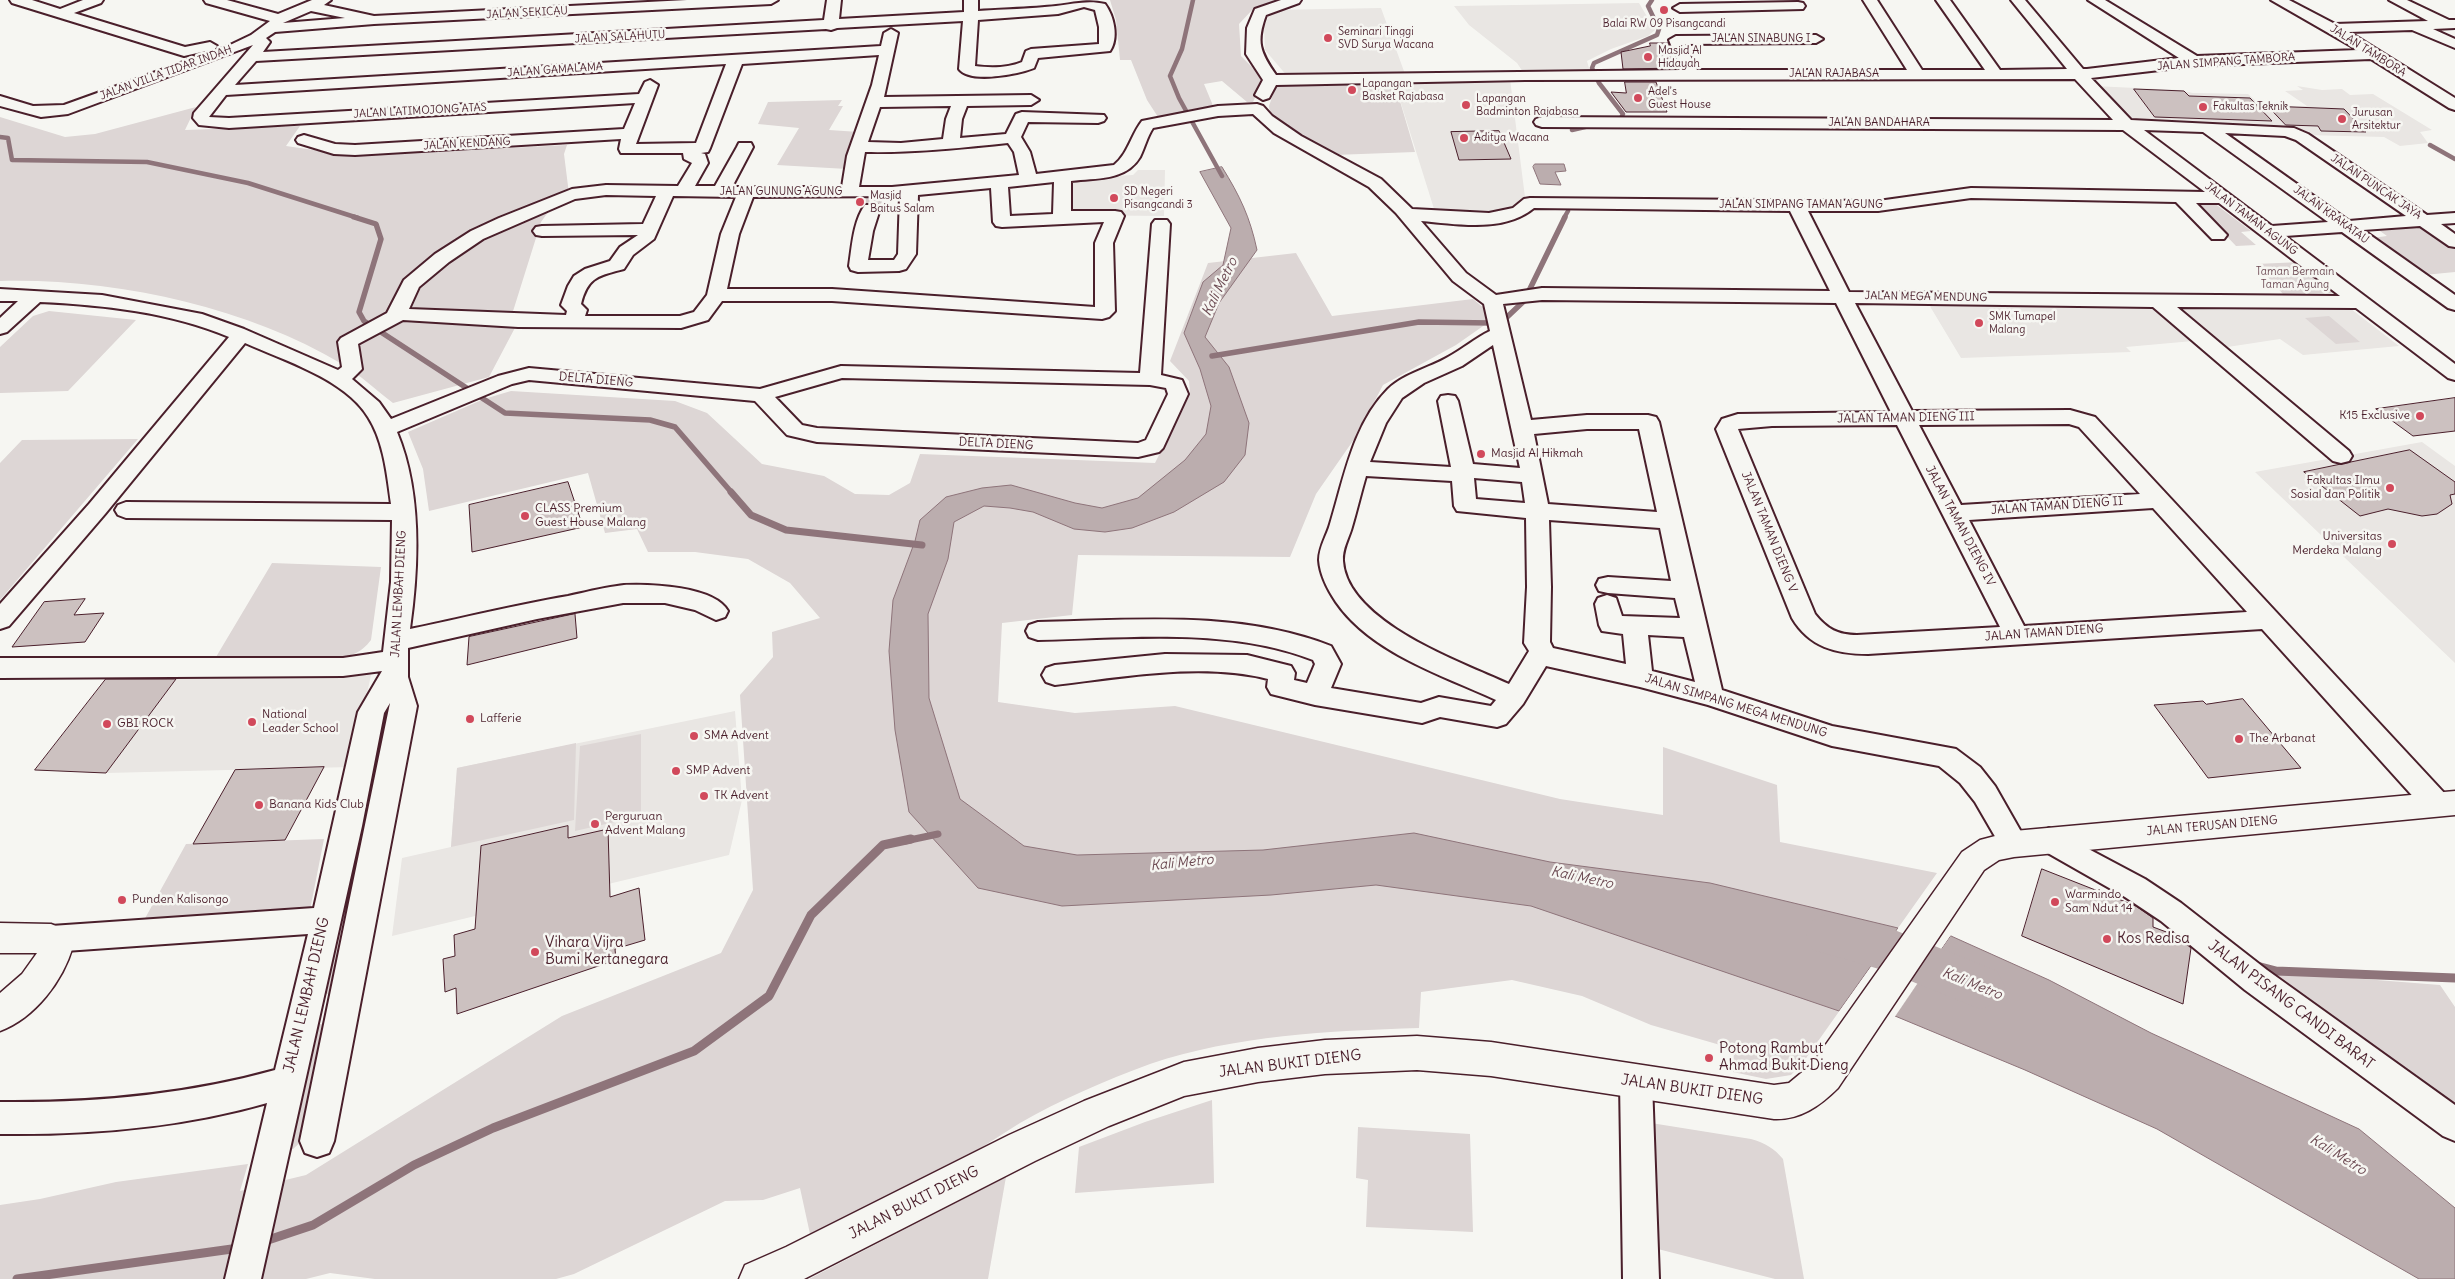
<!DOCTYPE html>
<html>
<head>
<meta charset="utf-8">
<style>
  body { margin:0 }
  canvas { display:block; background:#f6f6f2 }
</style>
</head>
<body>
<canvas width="2455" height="1279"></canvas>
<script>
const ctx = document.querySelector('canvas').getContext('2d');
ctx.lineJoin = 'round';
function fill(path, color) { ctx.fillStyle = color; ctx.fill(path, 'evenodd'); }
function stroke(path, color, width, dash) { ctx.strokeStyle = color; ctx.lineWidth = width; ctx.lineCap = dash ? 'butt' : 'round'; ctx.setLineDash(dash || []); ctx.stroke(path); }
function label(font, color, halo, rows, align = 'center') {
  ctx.font = font + ' Delius,sans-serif'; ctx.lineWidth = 5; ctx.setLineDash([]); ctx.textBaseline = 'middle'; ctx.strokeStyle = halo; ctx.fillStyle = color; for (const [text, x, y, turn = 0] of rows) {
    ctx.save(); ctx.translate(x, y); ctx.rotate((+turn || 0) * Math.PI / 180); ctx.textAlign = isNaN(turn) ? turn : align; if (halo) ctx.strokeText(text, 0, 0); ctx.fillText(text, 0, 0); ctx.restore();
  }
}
fill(new Path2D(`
  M1639 3 1655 30 1648 36 1611 49 1587 61 1590 72H1523L1517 63 1469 25 1454 6Z
  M1381 8 1405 74 1288 77 1265 50 1264 26 1272 10Z
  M1510 79 1526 205 1504 213 1435 212 1394 81Z
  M2094 86 2178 90 2193 93 2248 94 2259 104 2282 107 2307 106 2285 91 2303 90 2297 86 2322 90 2342 89 2350 95 2373 94 2432 130 2420 132 2428 143 2400 146 2384 137 2306 135 2132 122Z
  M1138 170H1165L1164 216 1064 215V179L1133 175Z
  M1928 303 2157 308 2193 341 2126 347 2131 352 1961 358Z
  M2176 309H2351L2399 346 2303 355 2280 339 2221 348Z
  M2422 442 2455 466V663L2255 472Z
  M371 675 351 767 106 773 177 678H302Z
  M735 711 742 800 729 855 392 936 402 858 451 847 457 768Z`), '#e9e6e3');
fill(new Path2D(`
  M1110 0H1279L1254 8 1239 24 1241 56 1257 72 1262 83 1253 102H1247L1222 81 1204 84 1214 108 1158 117 1147 100 1131 60H1120L1116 20Z
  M1394 81 1415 152 1334 155 1270 115 1269 106 1277 83Z
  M842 100 838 106H843L829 130 859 132 847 169 777 165 799 128 758 124 768 102Z
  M196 107 185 130 300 126 286 146 356 156 567 145 564 154 569 194C501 214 442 242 396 297L408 300 418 282 463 248 485 234 554 204 541 222 509 324H517L489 377 393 403C377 391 359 374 342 364 245 306 113 278 0 281V117L65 137 95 134Z
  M2214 203 2251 231 2241 232 2256 245 2236 246 2197 205Z
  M2422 227 2455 246V272L2424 275 2372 238 2387 236 2380 231Z
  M1296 253 1332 316 1473 299 1491 314 1486 324 1456 345 1383 385 1357 435 1316 494 1290 557 1078 555 1072 615 1002 623 998 702 1075 713 1175 706 1560 799 1663 815V747L1777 785 1780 842 1937 873 1804 1061 1791 1075 1766 1079 1733 1072 1734 1049 1651 1025 1582 996 1512 980 1421 992 1419 1028C1329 1031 1236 1035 1150 1064 1106 1080 1060 1100 1020 1123 994 1139 969 1156 943 1171 901 1196 854 1215 810 1234L800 1188 763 1200 725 1201 574 1274 556 1279H375L330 1273 306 1279H0V1205L40 1199 116 1182 248 1164 240 1191 306 1175 562 1016 721 953 753 890 740 695 773 657 772 632 820 618 790 583 748 559 695 552H648L637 529 605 533 588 473 429 511 423 469 408 432 484 399 511 391 675 401 707 413 762 464 824 476 855 494 889 495 910 483 920 454 1155 463 1190 393 1189 381 1170 361 1208 263Z
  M2301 262 2337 293 2283 294 2256 264Z
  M49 311 136 320 68 391 0 393V347L33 316Z
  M2329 316 2360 342 2336 344 2305 318Z
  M138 439 0 600V463L22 440Z
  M272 563 381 567 371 640C361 653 352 656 336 658L216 657Z
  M641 734V816L575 831 580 746Z
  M576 743 574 820 451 847 457 768Z
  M324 839 310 910 143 922 186 844Z
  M362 839H366L334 992 324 995 358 841Z
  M2262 971 2440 985 2455 1007V1114Z
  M320 1024 326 1025 303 1140 293 1149 287 1148 315 1027Z
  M1212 1100 1214 1183 1075 1193 1079 1147 1145 1122Z
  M1651 1123 1751 1139C1765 1143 1774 1148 1783 1159L1804 1279H1775L1654 1248Z
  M1358 1127 1470 1134 1473 1232 1366 1227 1368 1180 1356 1178Z
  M1006 1177 988 1279H809Z`), '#ddd6d5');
const water = new Path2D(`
  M1535 164H1564L1566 171 1555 172 1561 185 1540 184 1533 167Z
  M1222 167C1240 196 1250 217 1257 250L1219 303 1205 337 1229 367 1249 423 1245 455 1224 482 1174 512 1132 528 1105 532 1074 529 1033 512 1010 508 984 506 954 522 948 559 928 614 929 698 960 799 1024 846 1077 855 1263 850 1414 833 1550 862 1710 883 1898 928 1839 1011 1531 906 1376 885 1271 895 1062 906 978 888 909 812 895 730 889 651 893 600 915 541 920 520 946 497 982 488 1011 485 1075 503 1102 508 1138 498 1185 460 1206 434 1211 406 1200 369 1184 333 1203 282 1223 265 1231 228 1200 172Z
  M1951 936 2049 980 2151 1033 2359 1129 2455 1208V1279H2419L2157 1129 2025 1070 1895 1016Z`);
fill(water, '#bbadae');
stroke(water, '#8e747a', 1);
fill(new Path2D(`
  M1900 926 1901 929 1841 1012 1838 1013Z
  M1952 933 1894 1018 1893 1014 1949 934Z`), '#f6f6f2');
stroke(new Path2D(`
  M1193 0 1182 49 1170 76 1179 98 1222 176
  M1614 120 1621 118 1623 114 1599 83 1592 68 1594 63 1657 35 1659 29 1648 6 1652 0
  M1572 130 1594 125
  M0 137 8 138 12 160 147 162 248 183 358 218
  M2430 145 2455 159
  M1564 218 1568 211`), '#8e747a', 4.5);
stroke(new Path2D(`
  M354 217 376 224 381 239 359 312 364 321 505 413 650 420 675 427 732 493
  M1212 356 1419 322 1492 323 1506 318 1524 301 1565 217`), '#8e747a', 5.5);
stroke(new Path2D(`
  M731 492 751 515 786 530 922 545
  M905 841 938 834`), '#8e747a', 7);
stroke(new Path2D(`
  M2257 966 2276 971 2455 978
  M262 1242 313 1225 414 1165 493 1128 694 1051 769 996 811 915 883 845 911 839
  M17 1279 239 1248`), '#8e747a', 9);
fill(new Path2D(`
  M1830 914 1892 929 1997 971 2005 987 1997 1003 1980 1009 1886 971 1813 950 1806 935 1813 920Z`), '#bbadae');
const building = new Path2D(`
  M1650 43H1668L1678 68 1623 69 1621 52 1650 46Z
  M1625 82H1656L1667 112H1626L1611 92 1626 93Z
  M2134 89 2184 91 2189 96 2250 98 2272 121 2155 117Z
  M2268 106 2344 109 2366 132 2321 131 2318 126 2286 125Z
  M1499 131 1511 159 1459 160 1451 132Z
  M2455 398V431L2413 436 2376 409Z
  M2410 450 2455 482V494L2450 495 2452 504 2437 514 2422 516 2388 509 2360 516 2304 472Z
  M568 482 583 527 472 552 469 505Z
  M85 599 74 615 104 613 85 642 12 647 44 602Z
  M575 614 577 638 467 665 469 637Z
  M106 679H176L106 773 35 770Z
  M2243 699 2259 718 2301 768 2208 778 2154 705 2203 701 2206 704Z
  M324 767 285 840 193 844 235 770Z
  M568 826V838L608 829 610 897 639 888 645 940 615 949 616 960 457 1014 456 988 445 992 443 959 455 956 454 935 475 929 481 846Z
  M2042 869 2136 906 2153 918V927L2177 936 2191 948 2183 1004 2022 936Z`);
fill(building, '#ccc1c0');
stroke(building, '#4a1f2b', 1);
stroke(new Path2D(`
  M871 209 876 194`), '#d4cbca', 16, [16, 8]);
const street = new Path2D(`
  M10 0H32L60 9 83 0H103L101 3 74 13 185 47 210 42 217 46 215 49 184 56 12 3Z
  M204 0H227L278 14 312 0H331L324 5 374 16 687 0H778L771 4 374 24 275 32 266 38 270 42 263 52 824 20 827 0H841L839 19 964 12V0H978V11C1004 9 1030 9 1056 6 1074 4 1088 0 1105 4 1114 16 1119 38 1110 51L1038 58 1034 68C1019 74 970 84 959 69L963 21 837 28 831 30 826 29 256 61 235 85 881 46 884 33 891 29 898 33 884 97 1031 95 1039 100 1031 105 967 106 962 119 960 138 1006 134 1016 114 1022 112 1104 115 1106 118 1104 121 1098 123 1028 122 1021 137 1030 152 1036 174 1114 165C1128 154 1131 135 1142 121L1218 106 1257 104 1263 106 1272 116 1301 136 1381 179 1412 209 1489 213 1513 208 1524 199 1530 198 1878 201 1971 188 2205 192 2123 130 1542 127 1536 125 1534 122 1536 119 1542 117 2113 120 2075 79 1525 80 1276 85 1269 98 1263 100 1255 95 1263 80 1246 54 1247 28 1255 9 1281 0H1301L1299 3 1266 15C1256 42 1260 52 1276 75L1681 70 1669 40 1676 36 1816 35 1823 39 1816 43 1685 44 1697 70H1907L1863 0H1877L1922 70H1985L1936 0H1950L2000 70 2067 69 2011 0H2025L2083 69H2087L2179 58 2088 0H2105L2197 56 2358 50 2271 0H2289L2335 24 2428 21 2389 0H2407L2449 20H2455V28L2433 29 2455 39V48L2412 30 2349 32 2455 98V110L2449 108 2371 59 2194 66 2091 78 2131 120 2294 128 2308 134 2427 215 2455 213V223L2441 224 2455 234V247L2449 246 2420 226 2363 230 2455 295V310L2448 308 2342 232 2285 236 2455 364V380L2448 378 2356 308 2177 307 2349 451 2352 456 2349 461 2341 463 2333 461 2153 307 1855 303 1912 411 2070 410 2095 417 2447 796 2451 804 2447 812 2437 815 2427 812 2262 629 1868 654C1836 654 1809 647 1792 618L1716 429 1722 419 1738 414 1891 412 1836 303 1542 300 1503 304 1531 420 1587 415H1648L1656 417 1659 422 1722 690 1832 726 1956 749 1980 767 1995 786 2028 844 2024 852 2014 856 2004 852 1975 802 1960 783 1939 766 1832 746 1708 705 1640 687 1546 666 1523 704 1506 724 1497 727 1440 717 1422 723 1315 705 1271 694 1267 687 1268 679C1203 662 1121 677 1055 685L1046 682 1042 675 1046 668 1055 665 1165 654 1247 655 1291 666 1295 673 1294 680 1307 683 1315 664 1313 660C1230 627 1126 638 1038 640L1029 637 1026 631 1029 625 1038 622C1136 620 1238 610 1331 646L1341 664 1331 688 1421 703 1439 697 1491 706 1496 700C1442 675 1371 653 1336 602 1328 590 1320 575 1319 560 1319 547 1327 535 1330 524 1344 478 1353 424 1388 389 1405 373 1429 368 1448 357 1463 349 1475 338 1490 331L1484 304 1453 281 1396 213 1369 187 1274 133 1253 114 1218 116 1153 128C1147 137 1145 147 1140 157 1126 181 1096 178 1071 181V211H1115L1121 212 1124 216 1113 243 1115 311 1109 317 1102 319 832 301H722L708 320 681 328 518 327 403 320 358 344 362 369 352 379 379 402 391 419 498 376 529 368 760 389 841 366 1140 373 1152 224 1155 220H1167L1170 224 1161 375 1182 380 1188 394 1163 448 1159 452 1138 457 817 442 787 435 755 401 529 380 512 384 397 432C422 492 419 566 410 629 463 618 515 605 568 596 586 592 606 587 624 585 650 584 714 586 728 611L725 617 716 620 695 610 665 603H623L537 619 408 648V677L417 706 334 1141 329 1153 317 1157 305 1153 300 1141 390 703 384 713 362 826 261 1279H225L267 1103C180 1128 91 1135 0 1134V1102C94 1103 185 1095 275 1070L308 934 51 952 40 948 36 939 40 930 51 926 314 908 358 712 382 671 343 676 0 678V658H343L383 652 391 582 392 520 126 518 118 515 115 510 118 505 126 502 391 504C387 475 384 442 368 417 345 379 283 360 245 343L105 514 9 626 0 629V604L89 504 229 337C170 312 103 305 40 302L7 332 0 334V318L18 301H0V289L102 295 202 314 244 329 338 370 342 367 338 342 341 338 387 313 404 280 435 254 471 231 499 218 572 189 606 185 678 186 692 163 684 159 683 153H621L619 149 621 139 355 155 334 154 298 143 296 140 298 137 304 135 335 144 355 145 624 129 635 103 229 128 199 125 193 118 194 113 253 45 68 114 41 117 0 106V96L33 106 64 105 228 46 251 35 270 21 206 3ZM1084 7 1095 10 1099 27V44L1031 49 1026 51 1022 62C1008 68 990 68 975 66L978 20 1058 14ZM311 11 345 18 283 23ZM879 55 872 85 847 156 842 187H732L753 147 751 143H739L737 147 715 186H695L708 163 705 154 701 153 708 152 710 148 742 64ZM726 64 696 143 636 144 658 85 650 80 645 82 639 94 229 118 209 117 226 95ZM951 106 946 119 943 139 901 143 868 142 880 107ZM2144 130 2203 132 2328 222 2272 226ZM2225 133 2285 136 2296 140 2406 216 2349 221ZM1008 143 1014 152 1019 175 892 187H859L865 152C913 153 960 148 1008 143ZM1054 182 1053 214 1010 216 1008 187ZM991 188 993 222 996 226 1002 227 1104 222 1095 243V307L832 289H727L739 234 753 197 900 196 898 254 894 260H868L873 231 880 209 877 205H865C853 222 852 247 849 266L851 270 858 272 899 271 906 269 916 254 918 195ZM606 195 656 196 643 224 542 226 536 227 533 231 536 235 542 236 638 235 620 247 610 261 585 269 574 276 568 286 561 305 567 311 566 315 409 309 419 287 449 262 483 239 575 199ZM673 196 736 197 721 234 707 295 694 312 680 316H585L587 310 581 304C588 276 599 276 624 269L633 255 654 239ZM1971 198 2176 202 2212 239H2224L2227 235 2196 203H2219L2340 296 1849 292 1808 211H1878ZM1534 208 1790 211 1830 291 1542 288 1496 295 1466 273 1421 221C1457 224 1504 233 1534 208ZM1493 345 1520 468 1473 464 1458 401 1455 396 1448 395 1441 396 1438 401 1451 467 1370 462 1386 423 1402 398 1424 383 1462 366ZM842 378 1150 385 1166 388 1168 394 1146 440 1138 443 817 428 802 425 775 397ZM2069 424 2079 427 2140 494 1961 505 1919 425ZM1897 425 2000 627 1857 635C1838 635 1827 629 1815 614L1738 429 1772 426ZM1587 429H1639L1657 512 1548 504 1534 434ZM1366 476 1452 481 1454 506 1457 511 1526 518 1527 587 1524 643 1529 651 1509 684C1461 662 1347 622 1343 561 1342 549 1349 538 1352 527 1357 510 1361 493 1366 476ZM1474 478 1522 482 1525 503 1476 499ZM2153 508 2247 612 2024 626 1969 520ZM1549 520 1660 528 1671 581 1608 577 1599 579 1596 585 1599 591 1608 593 1675 598 1680 618 1622 616 1616 598 1607 595 1598 598 1595 604 1599 625 1602 631 1623 634 1626 664 1553 648 1550 642 1551 587ZM1648 635 1684 637 1695 682 1652 671Z
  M1798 2 1803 3 1805 6 1803 9 1680 12 1673 8 1680 4Z
  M2049 828 2145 879 2181 903 2267 970 2455 1105V1141L2443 1136 2245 990 2161 921 2125 897 2039 848 2035 840 2039 832Z
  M1636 1066 1648 1071 1652 1082 1659 1279H1623L1620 1082 1624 1071Z`);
const secondary = new Path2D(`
  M2455 791V815L2014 857 1999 860 1984 870 1838 1088C1820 1106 1800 1120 1774 1119L1491 1076 1417 1070 1325 1074 1258 1082 1184 1096 1109 1126 1035 1161 804 1279H739L745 1265 786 1247 1009 1135 1084 1101 1184 1062 1258 1048 1325 1040 1417 1036 1491 1042 1774 1085 1789 1083 1812 1064 1962 852 1980 840 2014 831Z
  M0 923 51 924 63 929 73 946C63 981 35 1018 0 1031V993L22 974 37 953H0Z`);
stroke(street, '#4a1f2b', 4);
stroke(secondary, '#4a1f2b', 3);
fill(street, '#f6f6f2');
fill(secondary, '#f6f6f2');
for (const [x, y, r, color] of [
  [1664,10,5,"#d1495b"],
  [1328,38,5,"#d1495b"],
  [1648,57,5,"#d1495b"],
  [1352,90,5,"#d1495b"],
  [1638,98,5,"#d1495b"],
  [1466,105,5,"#d1495b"],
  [2203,107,5,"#d1495b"],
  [2342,119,5,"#d1495b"],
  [1464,138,5,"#d1495b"],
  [1114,198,5,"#d1495b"],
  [860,202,5,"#d1495b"],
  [1979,323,5,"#d1495b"],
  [2420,416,5,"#d1495b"],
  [1481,454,5,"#d1495b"],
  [2390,488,5,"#d1495b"],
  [525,516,5,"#d1495b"],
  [2392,544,5,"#d1495b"],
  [470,719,5,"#d1495b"],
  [252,722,5,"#d1495b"],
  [107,724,5,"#d1495b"],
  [694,736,5,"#d1495b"],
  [2239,739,5,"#d1495b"],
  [676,771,5,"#d1495b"],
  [704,796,5,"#d1495b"],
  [259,805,5,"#d1495b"],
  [595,824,5,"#d1495b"],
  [122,900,5,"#d1495b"],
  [2055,902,5,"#d1495b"],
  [2107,939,5,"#d1495b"],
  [535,952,5,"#d1495b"],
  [1709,1058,5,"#d1495b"]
]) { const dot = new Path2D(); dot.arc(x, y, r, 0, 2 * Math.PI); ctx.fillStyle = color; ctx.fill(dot); stroke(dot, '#f6f6f2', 2); }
label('11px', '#4a1f2b', '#f6f6f2', [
  ["JALAN SEKICAU",527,13,-3],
  ["JALAN SALAHUTU",620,37,-3],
  ["JALAN SINABUNG I",1761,39],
  ["JALAN TAMBORA",2368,51,32],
  ["JALAN SIMPANG TAMBORA",2226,62,-4],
  ["JALAN GAMALAMA",555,70,-4],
  ["JALAN VILLA TIDAR INDAH",166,73,-20],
  ["JALAN RAJABASA",1834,74],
  ["JALAN LATIMOJONG ATAS",420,111,-3],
  ["JALAN BANDAHARA",1879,123],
  ["JALAN KENDANG",467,144,-3],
  ["JALAN PUNCAK JAYA",2376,187,34],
  ["JALAN GUNUNG AGUNG",781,192],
  ["JALAN SIMPANG TAMAN AGUNG",1801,205],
  ["JALAN KRAKATAU",2331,215,36],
  ["JALAN TAMAN AGUNG",2251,219,37],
  ["JALAN MEGA MENDUNG",1926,297,1]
]);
label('11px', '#4a1f2b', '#f6f6f2', [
  ["Balai RW 09 Pisangcandi",1664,24,"center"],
  ["Seminari Tinggi",1338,32],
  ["SVD Surya Wacana",1338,45],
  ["Masjid Al",1658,51],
  ["Hidayah",1658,64],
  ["Lapangan",1362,84],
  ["Basket Rajabasa",1362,97],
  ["Adel's",1648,92],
  ["Guest House",1648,105],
  ["Lapangan",1476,99],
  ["Badminton Rajabasa",1476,112],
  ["Fakultas Teknik",2213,107],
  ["Jurusan",2352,113],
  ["Arsitektur",2352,126],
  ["Aditya Wacana",1474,138],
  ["SD Negeri",1124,192],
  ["Pisangcandi 3",1124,205],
  ["Masjid",870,196],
  ["Baitus Salam",870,209],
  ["SMK Tumapel",1989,317],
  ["Malang",1989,330]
], 'left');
label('11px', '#6f4d56', '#f6f6f2', [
  ["Taman Bermain",2295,272],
  ["Taman Agung",2295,285]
]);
label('12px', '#4a1f2b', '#f6f6f2', [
  ["DELTA DIENG",596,380,5],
  ["JALAN TAMAN DIENG III",1906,418,-1],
  ["DELTA DIENG",996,444,3],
  ["JALAN TAMAN DIENG II",2057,506,-4],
  ["JALAN TAMAN DIENG IV",1960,526,62],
  ["JALAN TAMAN DIENG V",1769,532,68],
  ["JALAN LEMBAH DIENG",399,594,-87],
  ["JALAN TAMAN DIENG",2044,633,-4],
  ["JALAN SIMPANG MEGA MENDUNG",1736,706,17],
  ["JALAN TERUSAN DIENG",2212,826,-5]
]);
label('12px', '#4a1f2b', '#f6f6f2', [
  ["K15 Exclusive",2410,416,"right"],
  ["Masjid Al Hikmah",1491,454],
  ["Fakultas Ilmu",2380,481,"right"],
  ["Sosial dan Politik",2380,495,"right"],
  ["CLASS Premium",535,509],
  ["Guest House Malang",535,523],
  ["Universitas",2382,537,"right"],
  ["Merdeka Malang",2382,551,"right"],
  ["National",262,715],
  ["Leader School",262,729],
  ["Lafferie",480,719],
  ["GBI ROCK",117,724],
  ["SMA Advent",704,736],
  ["The Arbanat",2249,739],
  ["SMP Advent",686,771],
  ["TK Advent",714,796],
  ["Banana Kids Club",269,805],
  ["Perguruan",605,817],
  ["Advent Malang",605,831],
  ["Warmindo",2065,895],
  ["Sam Ndut 14",2065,909],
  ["Punden Kalisongo",132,900]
], 'left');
label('italic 14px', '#6c4a52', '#f6f6f2', [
  ["Kali Metro",1220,287,-64],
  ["Kali Metro",1182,863,-6],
  ["Kali Metro",1582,878,12],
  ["Kali Metro",1972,984,22],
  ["Kali Metro",2338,1155,32]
]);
label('15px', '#4a1f2b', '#f6f6f2', [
  ["Kos Redisa",2117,939],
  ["Vihara Vijra",545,943],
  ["Bumi Kertanegara",545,960],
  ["Potong Rambut",1719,1049],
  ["Ahmad Bukit Dieng",1719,1066]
], 'left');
label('15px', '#4a1f2b', '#f6f6f2', [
  ["JALAN LEMBAH DIENG",307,995,-77],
  ["JALAN PISANG CANDI BARAT",2291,1005,37],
  ["JALAN BUKIT DIENG",1290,1064,-7],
  ["JALAN BUKIT DIENG",1692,1090,8],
  ["JALAN BUKIT DIENG",914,1203,-27]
]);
</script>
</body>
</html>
